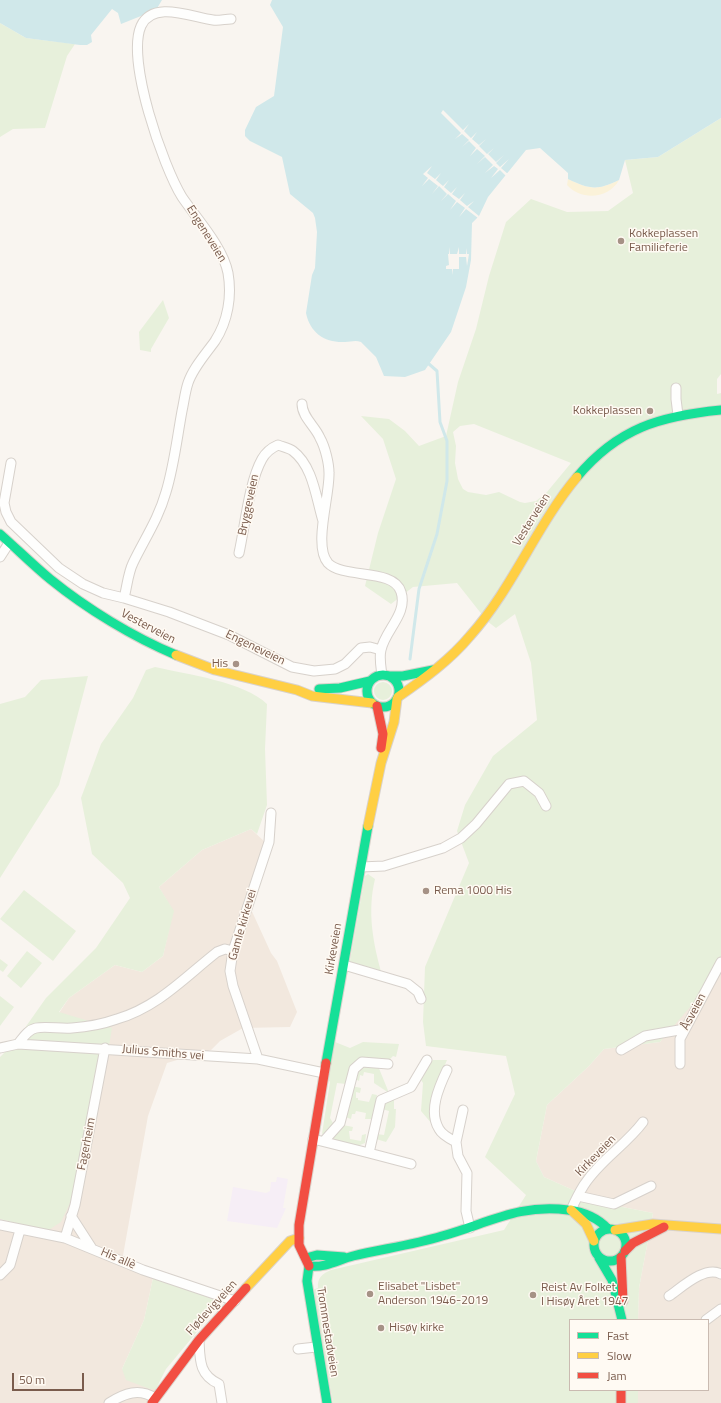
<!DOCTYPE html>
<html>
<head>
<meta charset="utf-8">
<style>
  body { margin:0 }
  #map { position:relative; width:721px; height:1403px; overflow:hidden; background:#f9f5f0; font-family:"Titillium Web",sans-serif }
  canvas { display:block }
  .legend { position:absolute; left:569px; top:1319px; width:140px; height:72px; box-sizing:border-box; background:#fffaf3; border:1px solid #cabbb1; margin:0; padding:5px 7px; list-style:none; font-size:12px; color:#7a5c4d }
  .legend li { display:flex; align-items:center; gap:8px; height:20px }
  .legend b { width:20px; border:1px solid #cabbb1 }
  .scale { position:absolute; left:12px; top:1373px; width:72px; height:18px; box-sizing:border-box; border:2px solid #7a5c4d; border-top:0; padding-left:5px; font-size:12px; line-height:14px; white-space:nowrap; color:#7a5c4d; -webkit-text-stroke:3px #fffaf3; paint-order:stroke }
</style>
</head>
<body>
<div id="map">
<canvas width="721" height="1403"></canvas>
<ul class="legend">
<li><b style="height:5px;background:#16e098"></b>Fast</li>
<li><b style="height:5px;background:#ffcf43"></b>Slow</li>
<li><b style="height:5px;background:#f24e42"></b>Jam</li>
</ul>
<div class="scale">50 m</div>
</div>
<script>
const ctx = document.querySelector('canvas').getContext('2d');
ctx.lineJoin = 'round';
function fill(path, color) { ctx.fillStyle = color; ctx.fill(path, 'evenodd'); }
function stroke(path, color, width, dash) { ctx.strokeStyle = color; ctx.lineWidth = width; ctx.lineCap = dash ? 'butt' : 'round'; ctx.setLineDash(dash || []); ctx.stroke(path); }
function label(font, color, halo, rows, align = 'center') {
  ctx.font = font + ' "Titillium Web",sans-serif'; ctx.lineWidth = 3; ctx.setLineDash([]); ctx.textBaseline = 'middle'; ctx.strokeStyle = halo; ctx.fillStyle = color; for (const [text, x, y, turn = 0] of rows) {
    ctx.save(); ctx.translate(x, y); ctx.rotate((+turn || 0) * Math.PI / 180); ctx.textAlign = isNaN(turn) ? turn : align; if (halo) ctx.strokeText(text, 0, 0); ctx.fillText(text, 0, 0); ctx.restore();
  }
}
fill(new Path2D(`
  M251 829 266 843 249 905 271 953 277 961 297 1012 290 1027 243 1028 220 1041 211 1050 167 1063 148 1116 122 1261 153 1278 144 1320 122 1369 150 1389H156L149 1403H0V1219L47 1231 90 1022 59 1013 69 998 115 965 142 972 163 956 173 911 159 887 202 850Z
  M721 960V1403H638V1390H708V1320H638L639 1288 653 1213 602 1203 544 1177 536 1161 547 1105 589 1066 604 1049 660 1042Z`), '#f2e8de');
fill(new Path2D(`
  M277 1177 288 1179 283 1208H286L277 1228 227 1221 233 1187 266 1193 270 1191 271 1182H276Z`), '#f6eef6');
fill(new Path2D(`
  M0 23 26 38 75 44 67 56 45 128 13 129 0 137Z
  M721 118V374L717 379V394L721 393V960L696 1000 660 1042 604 1049 589 1066 547 1105 536 1161 544 1177 602 1203 653 1213 639 1288 638 1320H570V1390H638V1403H333L312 1290 318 1288C317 1278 322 1274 331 1270L504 1230 526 1195 485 1157 515 1094 506 1056 426 1046 423 1022 425 967 469 863 457 831 465 805 493 756 537 720 531 663 515 614 496 628 487 621 457 583 413 587 391 604 365 586 378 533 396 479 383 439 361 416 389 419 405 431 419 446 446 436 458 382 476 329 489 276 506 222 531 199 567 212 608 211 633 193 625 160 658 157ZM474 424 571 463 547 492 536 501 525 503 520 502 499 492 486 495 468 492 463 489 458 479 455 463 456 446 453 432 460 426Z
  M163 300 169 318 151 349V352L140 350 139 332Z
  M155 667C186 674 245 682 267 704L265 749 267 805 257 834 251 829 202 850 159 887 174 911 163 956 142 972 115 965 69 998 59 1012 112 1028 105 1070 80 1182 61 1222 47 1231 0 1219V1057L15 1042 46 998 96 948 130 898 123 883 92 854 81 798 101 744 133 698 146 670Z
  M88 676 59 785 0 878V704L25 697 41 680Z
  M374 691a9 9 0 1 1 18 0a9 9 0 1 1-18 0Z
  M368 874 375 879C367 912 373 943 382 975L349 966 365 876Z
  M24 890 76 931 53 961 0 919Z
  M27 951 42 963 21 988 7 976Z
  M0 959 8 965 3 972 0 970Z
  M0 996 14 1007 0 1026Z
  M335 1042 350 1048 363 1042 399 1044 396 1057 393 1056 388 1061 365 1060 346 1084 337 1083 330 1118 333 1123 329 1132 322 1134 330 1082 328 1079Z
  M433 1060H447L436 1086 432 1124 421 1111 423 1083 421 1080 426 1068Z
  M367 1065 378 1066 389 1093 374 1083V1074L364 1072 363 1076 360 1075 359 1081 354 1078 360 1068Z
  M352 1086 361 1088 360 1093 356 1092V1098H358V1100L369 1102 372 1094 377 1095 372 1119H365L366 1113 356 1111 355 1114H352L351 1119 345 1117Z
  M394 1098V1109H396L395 1127 386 1142 376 1139 377 1134 384 1135 389 1111 382 1109 385 1103Z
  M343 1125 353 1127 352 1131H349L350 1139 361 1141 362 1135 366 1134 365 1143 355 1147 333 1141 334 1135Z
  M153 1278 219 1299 216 1309 166 1369 156 1389H150L126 1380 122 1369 144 1320Z`), '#e7f0db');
fill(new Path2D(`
  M568 179C589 189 597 191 619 180 609 199 581 201 567 185Z`), '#fbf2d9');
fill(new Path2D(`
  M0 0H162L156 10 121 24 118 13 112 9 91 35 92 42 87 45H80L26 38 0 23Z
  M272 0H721V118L658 157 625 160 619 180C597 191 589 189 568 179V173L540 148 526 150 488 197 479 216 472 223 471 260 466 287 451 332 425 370 405 377 384 376 376 357 361 342C355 340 351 342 345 342 325 343 310 333 306 313L312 275 315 268 317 232 315 218 313 213 290 194 282 157 250 141 245 136V130L256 107 274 96 283 27 270 5Z`), '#d0e8ea');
fill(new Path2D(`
  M443 110 463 130 469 124 464 131 471 138 477 132 472 139 479 145 486 139 479 146 487 154 494 148 488 154 496 162 504 155 496 163 500 167 509 159 501 168 508 174 506 176 500 170 491 178 498 169 494 166 485 173 493 165 485 157 477 164 485 156 477 149 470 156 476 148 469 141 462 147 469 140 462 134 455 139 461 133 441 113Z
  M432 166 427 173 435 179 441 173 436 180 443 186 449 180 444 187 451 193 457 187 452 194 459 199 465 193 460 200 467 206 474 201 468 207 479 216 478 218 466 209 459 217 465 208 457 202 450 210 456 201 448 194 441 201 447 194 439 186 432 194 438 186 429 179 422 186 428 178 423 174Z
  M450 247V254H457L459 247V254H466L467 248V254H469L467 266 466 257H459V269H453V275L452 269H446V266L449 265 448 254H449Z`), '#f9f5f0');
stroke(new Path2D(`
  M410 659 419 589 437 534 447 481V441L440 422 437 371 429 364`), '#d0e8ea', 3);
const street = new Path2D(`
  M676 388V399L678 415
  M302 404C302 417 315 426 320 438 325 447 329 463 329 473 330 495 313 546 328 563 343 579 394 568 401 592 408 614 385 630 381 650 379 658 381 667 382 675
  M11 463 4 503 6 512 11 522 59 568 83 584 103 593 124 598 169 612 229 635 292 667 314 671 335 669 345 664 361 648 370 647 381 650
  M239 553C245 526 249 482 262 459 266 452 271 448 278 445 283 447 289 448 293 451 313 466 316 498 323 521
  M0 557 9 543
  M124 598C127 587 128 573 133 563 145 538 158 520 166 492 174 466 177 438 182 411 184 402 185 392 188 383 193 368 205 355 215 341 228 321 232 296 228 273 223 247 197 219 182 197 163 166 126 60 141 26 153 0 191 17 213 20 219 21 225 19 231 19
  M361 867 384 866 443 848 461 838 476 824 509 784 524 781 539 793 546 806
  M344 965 408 984 418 992 421 999
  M18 1044C23 1038 27 1030 36 1028 46 1026 61 1029 72 1028 87 1027 103 1024 117 1019 158 1007 185 977 217 952L225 949 233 951
  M0 1048 18 1044 258 1059 324 1073
  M621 1050 645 1036 679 1030 684 1028
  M258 1059 233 986 230 971 233 951 269 842 271 813
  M680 1064V1039L721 962
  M447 1070C439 1087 428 1111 439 1129 442 1135 450 1139 456 1142
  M463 1110 456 1142 458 1156 467 1173 466 1211 470 1228
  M313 1139 369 1153 381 1100 411 1087 427 1060
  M324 1141 340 1123 354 1069 362 1062 388 1064
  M369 1153 411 1164
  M578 1196 614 1204 651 1186
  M571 1210C575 1201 579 1193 584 1185 600 1160 626 1145 643 1122
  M71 1216 91 1247
  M0 1225 65 1238 143 1270 235 1301
  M65 1238 75 1205 105 1048
  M0 1275 10 1265 20 1230
  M669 1296C681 1288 705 1265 721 1274
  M706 1320 721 1309
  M199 1340C200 1360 199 1375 219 1384L222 1403
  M298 1349 316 1347
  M109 1403C125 1393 139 1388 155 1398`);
const fast = new Path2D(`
  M577 477C618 428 660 416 721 410
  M0 534C17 549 33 565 50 579 87 609 133 637 176 655
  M367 691a16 16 0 1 1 32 0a16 16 0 1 1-32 0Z
  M389 676H403L433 670
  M319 689 340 688 370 681
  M326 1063 368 826
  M594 1245a16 16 0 1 1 32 0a16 16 0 1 1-32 0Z
  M306 1258 317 1255 344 1257
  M599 1258 612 1280 622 1320
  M309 1266C325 1268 338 1260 353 1256 382 1249 413 1245 442 1236 486 1224 521 1203 568 1210 584 1212 597 1217 608 1229
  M309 1266 307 1281 327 1403`);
const slow = new Path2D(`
  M176 655 215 670 297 690 312 696 372 703
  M398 697C424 679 450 660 470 636 513 588 536 526 577 477
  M368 826 381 763 394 722 397 699
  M571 1210 586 1224 594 1241
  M615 1230 653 1224 721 1229
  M246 1288 290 1241 299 1238`);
const jam = new Path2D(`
  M377 706 383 734 381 748
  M625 1251 633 1243 664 1227
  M621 1257 623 1301
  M309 1266 299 1245V1225L326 1063
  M621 1390V1403
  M152 1403 199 1340 246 1288`);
stroke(street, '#d7d1cb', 11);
stroke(fast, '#d9d2cb', 11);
stroke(slow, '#d9d2cb', 11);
stroke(jam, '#d9d2cb', 11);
stroke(street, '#fefefd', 9);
stroke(fast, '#16e098', 9);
stroke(slow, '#ffcf43', 9);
stroke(jam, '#f24e42', 9);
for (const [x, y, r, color] of [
  [621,241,4,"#a69286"],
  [650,411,4,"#a69286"],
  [236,664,4,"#a69286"],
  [426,891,4,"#a69286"],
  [370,1294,4,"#a69286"],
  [533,1295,4,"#a69286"],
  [381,1328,4,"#a69286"]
]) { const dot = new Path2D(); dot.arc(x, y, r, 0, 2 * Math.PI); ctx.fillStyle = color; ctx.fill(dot); stroke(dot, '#fffaf3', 1.5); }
label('12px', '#7a5c4d', '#fffaf3', [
  ["Engeneveien",206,234,58],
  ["Bryggeveien",249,505,-78],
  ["Vesterveien",532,520,-58],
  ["Vesterveien",148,627,28],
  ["Engeneveien",255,648,26],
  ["Gamle kirkevei",243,925,-74],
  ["Kirkeveien",334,949,-80],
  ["Åsveien",694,1012,-62],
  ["Julius Smiths vei",163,1053,5],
  ["Fagerheim",87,1144,-79],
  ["Kirkeveien",596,1156,-46],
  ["His allè",118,1259,23],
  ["Flødevigveien",212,1308,-48],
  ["Trommestadveien",327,1332,81]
]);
label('12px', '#7a5c4d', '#fffaf3', [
  ["Kokkeplassen",629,234],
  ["Familieferie",629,248],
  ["Kokkeplassen",642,411,"right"],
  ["His",228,664,"right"],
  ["Rema 1000 His",434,891],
  ["Elisabet \"Lisbet\"",378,1287],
  ["Anderson 1946-2019",378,1301],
  ["Reist Av Folket",541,1288],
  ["I Hisøy Året 1947",541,1302],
  ["Hisøy kirke",389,1328]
], 'left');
</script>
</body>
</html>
